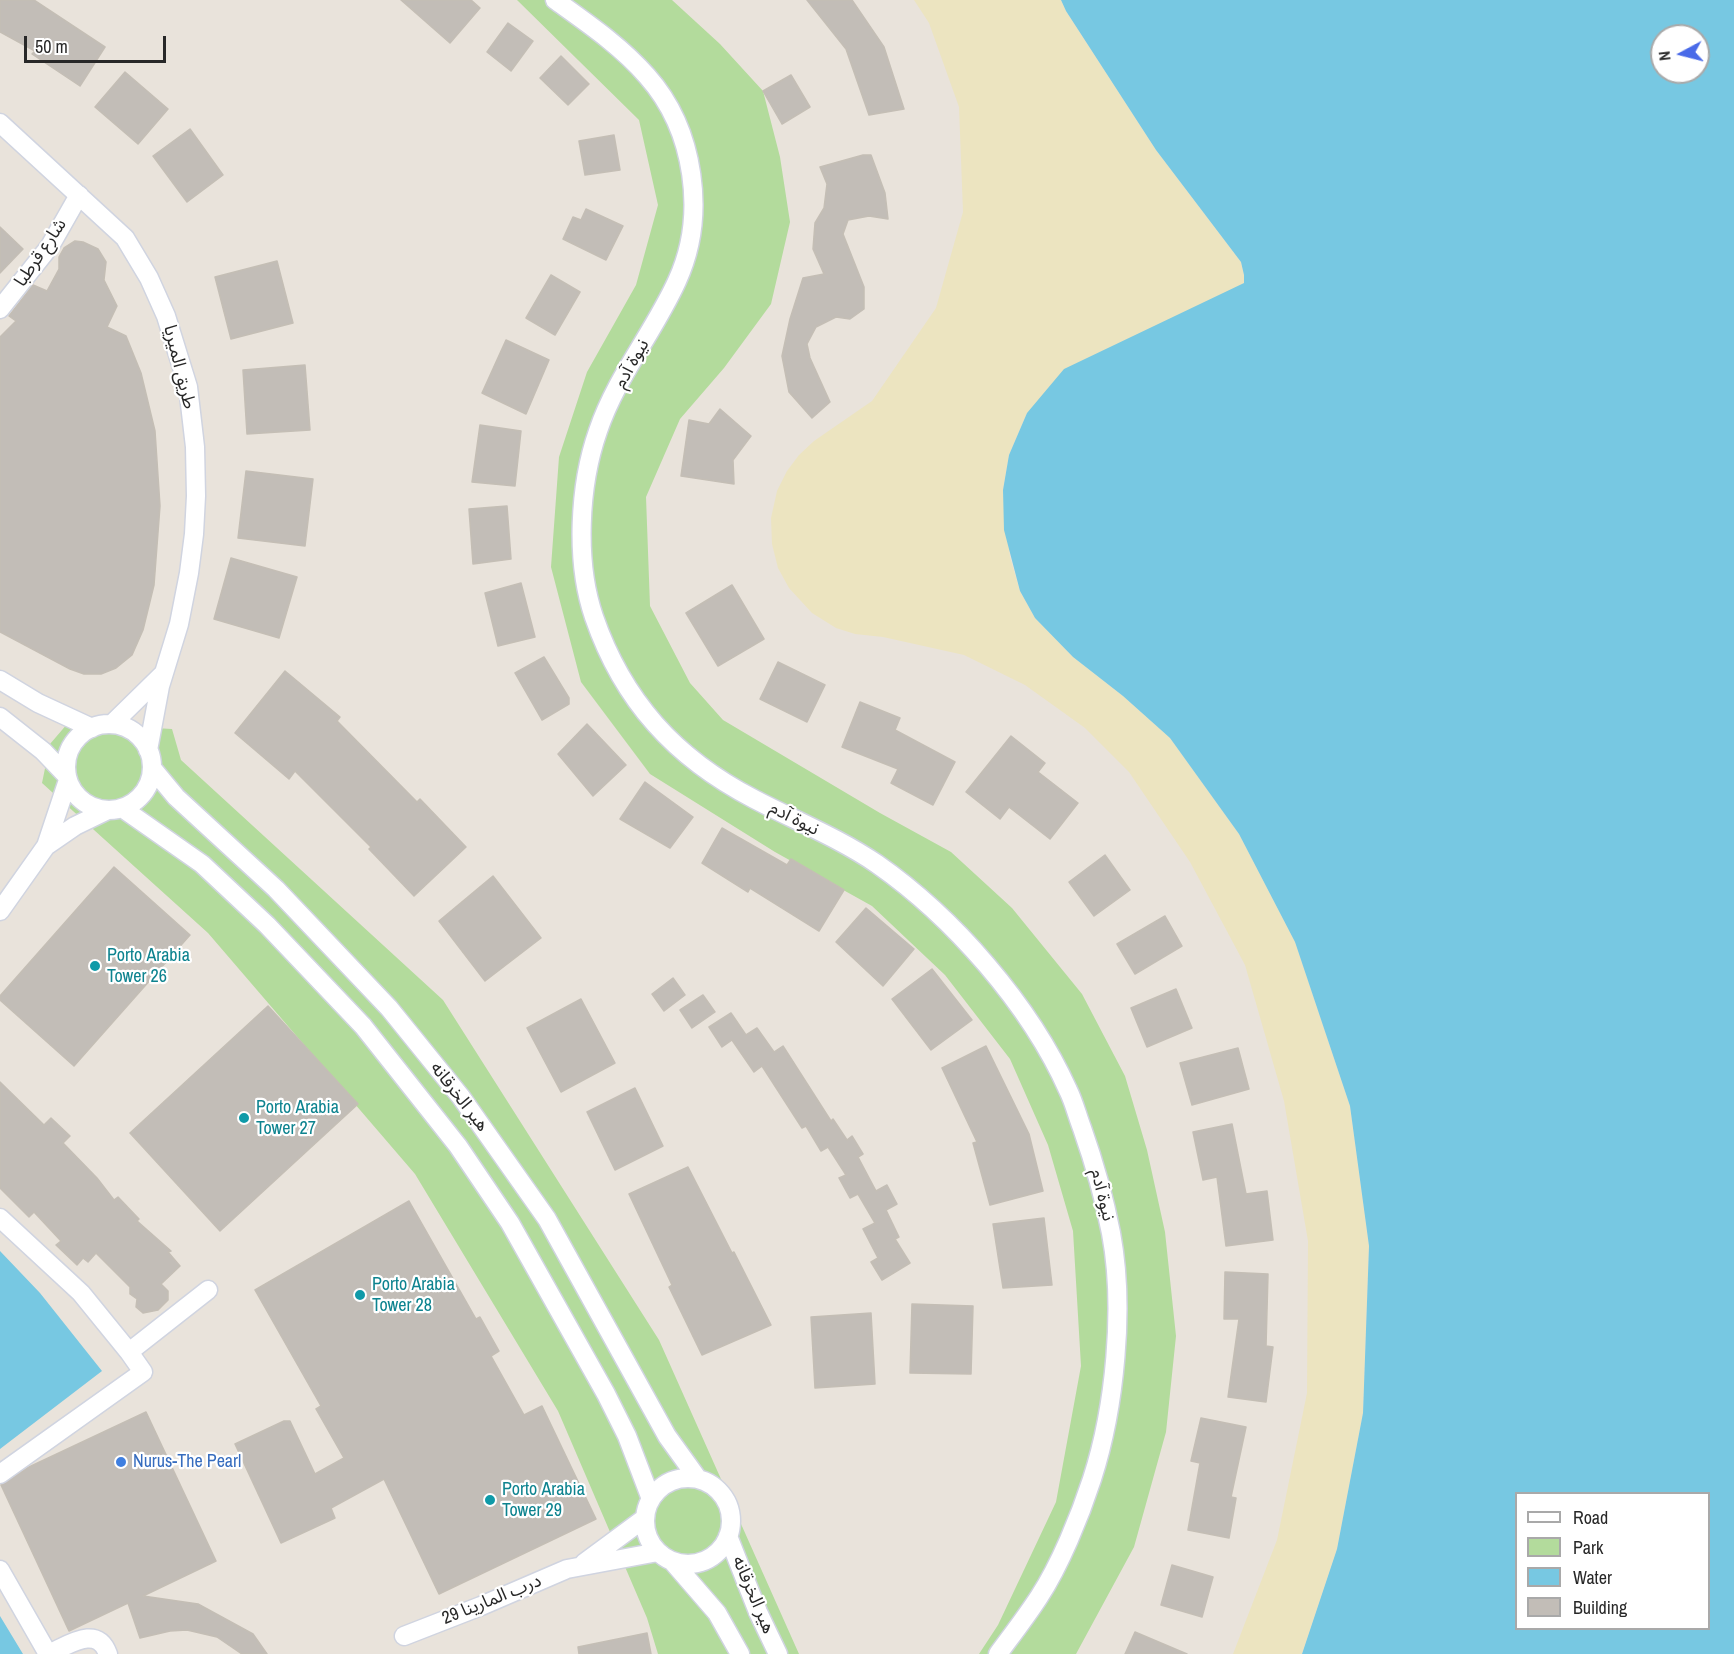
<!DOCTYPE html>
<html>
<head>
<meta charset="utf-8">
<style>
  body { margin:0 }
  #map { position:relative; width:1734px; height:1654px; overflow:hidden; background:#e9e3db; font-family:"Archivo Narrow",sans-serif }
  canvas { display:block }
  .legend { position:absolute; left:1515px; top:1492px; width:195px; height:138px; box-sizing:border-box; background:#fff; border:2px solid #a9a9a9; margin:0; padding:8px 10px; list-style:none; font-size:18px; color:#282828 }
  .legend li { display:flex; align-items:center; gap:12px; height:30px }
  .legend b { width:30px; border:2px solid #a9a9a9 }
  .north { position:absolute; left:1650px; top:24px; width:60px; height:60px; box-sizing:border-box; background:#fff; border:2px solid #a9a9a9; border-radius:50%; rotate:263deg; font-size:16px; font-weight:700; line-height:24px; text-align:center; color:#282828 }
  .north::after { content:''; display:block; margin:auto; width:21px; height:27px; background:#496ae8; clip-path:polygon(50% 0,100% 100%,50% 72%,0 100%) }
  .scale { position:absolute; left:24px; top:36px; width:142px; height:27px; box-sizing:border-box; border:3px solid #282828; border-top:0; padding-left:8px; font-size:18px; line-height:21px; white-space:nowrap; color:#282828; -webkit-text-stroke:4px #fff; paint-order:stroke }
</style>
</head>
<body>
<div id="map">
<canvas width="1734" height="1654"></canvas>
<ul class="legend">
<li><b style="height:8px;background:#fff"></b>Road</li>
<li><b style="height:16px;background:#b3db9c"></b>Park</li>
<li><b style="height:16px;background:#77c8e2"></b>Water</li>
<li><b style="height:16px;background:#c2bdb7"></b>Building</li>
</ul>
<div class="north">N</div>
<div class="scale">50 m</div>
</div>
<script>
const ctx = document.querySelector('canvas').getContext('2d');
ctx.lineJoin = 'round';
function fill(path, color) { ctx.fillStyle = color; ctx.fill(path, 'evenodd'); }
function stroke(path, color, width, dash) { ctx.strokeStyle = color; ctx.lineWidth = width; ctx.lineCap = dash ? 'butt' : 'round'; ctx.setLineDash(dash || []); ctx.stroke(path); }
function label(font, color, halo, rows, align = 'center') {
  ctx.font = font + ' "Archivo Narrow","Noto Sans Arabic",sans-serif'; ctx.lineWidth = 4.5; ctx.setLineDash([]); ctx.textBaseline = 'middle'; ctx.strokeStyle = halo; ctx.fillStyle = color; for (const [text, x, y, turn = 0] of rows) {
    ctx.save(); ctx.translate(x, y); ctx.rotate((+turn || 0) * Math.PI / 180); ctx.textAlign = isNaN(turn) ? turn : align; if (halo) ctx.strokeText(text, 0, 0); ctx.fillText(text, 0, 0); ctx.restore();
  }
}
fill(new Path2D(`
  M517 0H672L720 44 763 91 780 157 790 222 771 304 724 368 680 419 646 497 650 606 690 683 723 720 880 813 951 852 1012 908 1082 994 1125 1076 1147 1150 1165 1232 1176 1336 1166 1432 1134 1547 1076 1654H979L998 1625 1056 1502 1081 1366 1073 1231 1048 1145 1010 1059 945 975 872 906 775 852 650 774 581 682 551 567 559 457 587 372 636 285 658 205 639 120Z
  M68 723 172 729 181 760 443 1000 659 1340 799 1654H658L647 1618 558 1411 415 1174 208 933 42 783 50 744Z`), '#b3db9c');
fill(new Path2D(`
  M914 0H1061L1066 11 1156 150 1241 262 1244 275V283L1027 413 1009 455 1003 490 1010 557 1020 591 1035 618 1073 657 1123 696 1170 738 1239 834 1295 942 1350 1106 1369 1246 1363 1413 1337 1549 1302 1654H1233L1277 1540 1307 1393 1308 1241 1284 1101 1245 965 1190 862 1129 772 1085 728 1025 685 964 655 883 637 855 634 836 628 812 613 789 588 778 568 772 544 771 518 777 491 787 471 799 455 814 441 872 401 936 308 963 212 959 107 929 23Z`), '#ece4c0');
fill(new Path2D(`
  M1061 0H1734V1654H1302L1337 1549 1363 1413 1369 1246 1350 1106 1295 942 1239 834 1170 738 1123 696 1073 657 1035 618 1020 591 1004 530 1003 490 1009 455 1027 413 1064 369 1244 283V275L1241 262 1156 150 1066 11ZM1662 36H1698V72H1662ZM1516 1494H1708V1628H1516Z
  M0 1251 40 1293 102 1371 0 1449Z
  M0 1616 23 1654H0Z`), '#77c8e2');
const building = new Path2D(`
  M0 0H34L105 47 80 86 32 54 35 51 0 32Z
  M401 0H471L480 8 450 43Z
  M807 0H852L884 47 904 109 869 115 846 49Z
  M508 23 533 41 511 71 487 52Z
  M561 56 589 84 568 105 540 78Z
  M125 72 168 109 138 144 95 107Z
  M791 75 810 107 782 124 763 91Z
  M190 129 223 175 187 202 153 156Z
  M614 135 620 170 585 175 579 141Z
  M863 155H871L885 193 888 219 869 216 848 220 843 234 864 287V309L850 319 836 317 816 327 807 344 810 358 830 402 812 418 789 392 782 356 790 319 803 278 824 274 813 249 815 223 824 208 827 184 820 167Z
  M586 209 623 226 606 260 563 239 573 217 581 220Z
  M0 227 23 249 0 273Z
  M75 241 83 242 98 249 106 262 104 280 117 306 107 327 126 336 141 373 155 431 160 506 154 585 143 630 132 655 116 668 101 674H84L70 669 0 632V337L16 321 9 316 33 285 47 291 59 269V257L64 248Z
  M277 261 293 323 231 339 215 277Z
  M551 275 580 292 555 335 526 318Z
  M506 340 549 360 526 414 482 393Z
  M305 365 310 430 247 434 243 370Z
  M720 409 751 436 733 460 734 484 681 476 689 420 709 424Z
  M480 425 521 431 515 486 472 482Z
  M246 471 313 479 305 546 238 538Z
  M507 506 511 559 473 564 469 509Z
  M231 558 297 577 279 638 214 619Z
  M521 583 535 637 498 646 485 593Z
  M732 585 764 639 718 666 686 613Z
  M544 657 569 698V704L542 720 515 673Z
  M778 662 825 685 807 722 760 699Z
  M285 671 340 717 337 721 417 802 420 799 466 847 414 896 369 849 371 847 295 771 289 779 235 733Z
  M860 702 900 718 895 730 955 762 933 805 891 783 898 769 842 747Z
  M587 724 626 765 593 796 558 754Z
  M1011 736 1045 763 1038 772 1078 803 1050 839 1009 807 1000 819 966 792Z
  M645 782 693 817 670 848 620 819Z
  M722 828 787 865 791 859 844 890 819 931 750 888 748 892 702 863Z
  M1105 855 1130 890 1094 916 1069 882Z
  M114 867 190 935 74 1066 0 1000V996Z
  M493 876 541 938 485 981 439 921Z
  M866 908 914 949 883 986 836 942Z
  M1165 916 1182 946 1135 974 1117 944Z
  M932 969 972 1020 931 1050 892 999Z
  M673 978 685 995 664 1011 652 994Z
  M1176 989 1192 1028 1147 1047 1131 1008Z
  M703 995 715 1012 692 1028 680 1010Z
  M581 999 615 1063 561 1092 527 1028Z
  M268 1006 358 1104 220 1231 130 1133Z
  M731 1013 746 1035 757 1028 774 1052 783 1046 831 1121 833 1119 847 1140 852 1136 863 1154 858 1157 876 1191 887 1185 897 1204 886 1210 899 1237 895 1239 910 1263 882 1280 871 1262 878 1258 863 1229 875 1223 858 1194 850 1198 839 1178 846 1175 828 1147 821 1151 806 1126 802 1128 762 1066 754 1072 732 1040 722 1047 709 1027Z
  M986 1046 1029 1134 1043 1191 990 1205 973 1143 977 1142 942 1068Z
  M1238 1048 1249 1089 1192 1105 1180 1063Z
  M0 1082 44 1125 51 1118 70 1136 63 1143 97 1178 114 1200 118 1197 139 1219 137 1221 171 1251 168 1252 180 1266 161 1284 168 1291V1300L158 1310 143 1313 136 1307 137 1299 130 1294V1287L96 1253 88 1262 83 1258 77 1265 56 1245 61 1241 34 1212 29 1217 0 1188Z
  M635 1088 663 1146 615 1170 587 1112Z
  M1232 1124 1246 1194 1267 1191 1273 1240 1226 1246 1217 1177 1203 1180 1193 1132Z
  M688 1167 732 1253 734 1252 771 1325 702 1355 669 1287 672 1285 629 1194Z
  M409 1201 476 1319 480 1317 499 1351 491 1356 524 1415 542 1406 596 1519 439 1594 384 1479 331 1508 335 1518 281 1543 235 1444 284 1421H290L315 1474 344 1458 316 1409 321 1406 255 1290Z
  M1044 1218 1052 1285 1003 1288 993 1224Z
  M1225 1272 1268 1274 1266 1346 1273 1347 1266 1402 1228 1397 1239 1319H1224Z
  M912 1304 973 1306 971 1374 910 1373Z
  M871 1313 875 1384 815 1388 811 1317Z
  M146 1412 216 1561 143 1596 198 1604 253 1634 267 1654H242L217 1637 187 1630 170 1631 140 1638 128 1603 69 1631 1 1485 29 1467Z
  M1201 1418 1246 1427 1231 1497 1236 1498 1229 1538 1188 1530 1200 1463 1191 1461Z
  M1172 1565 1213 1577 1202 1617 1161 1605Z
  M1135 1632 1187 1654H1125Z
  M647 1633 651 1654H579L578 1647Z`);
fill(building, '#c2bdb7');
stroke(building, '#c4beb5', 1.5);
const minor = new Path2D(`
  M555 0C587 23 621 46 647 76 695 130 707 216 677 281 654 332 616 377 598 431 579 485 575 562 594 617 623 701 675 758 754 799 794 820 839 838 877 864 953 917 1030 1005 1068 1090 1074 1102 1077 1115 1082 1128 1094 1162 1104 1197 1111 1233 1125 1307 1115 1408 1092 1479 1080 1516 1060 1565 1039 1597 1026 1617 1012 1635 998 1654
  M0 123 125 238 149 278 166 316 188 387 195 447 196 496 194 534 189 573 179 624 160 686 148 750
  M0 309 50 246 79 195
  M0 680 38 703 92 728
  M0 717 43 751 67 776
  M112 724 162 675
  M66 767a43 43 0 1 1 86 0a43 43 0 1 1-86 0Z
  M152 768 176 797 276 889 389 1008 461 1097 547 1219 667 1436 698 1479
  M122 808 202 864 267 925 363 1026 458 1146 510 1223 606 1394 627 1436 651 1499
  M46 846 68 780
  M0 911 46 846 75 826 108 810
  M0 1218 81 1293 129 1352 208 1290
  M0 1474 143 1372 129 1352
  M645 1521a43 43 0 1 1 86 0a43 43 0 1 1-86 0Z
  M728 1536 758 1612 778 1654
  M672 1561 717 1613 740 1654
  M584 1563 645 1518
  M0 1570 48 1654
  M404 1636 481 1606 567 1569 658 1552
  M48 1654C69 1645 97 1624 108 1654`);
stroke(minor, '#d0d4e0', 21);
stroke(minor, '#fff', 18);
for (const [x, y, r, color] of [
  [95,966,6,"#0f9aa8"],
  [244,1118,6,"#0f9aa8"],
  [360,1295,6,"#0f9aa8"],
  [121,1462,6,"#3f7fe0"],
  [490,1500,6,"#0f9aa8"]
]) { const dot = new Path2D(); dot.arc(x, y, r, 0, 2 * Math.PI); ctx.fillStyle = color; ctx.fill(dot); stroke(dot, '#fff', 2); }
label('18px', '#282828', '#fff', [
  ["شارع قرطبا",41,253,-56],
  ["نيوة آدم",632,364,-61],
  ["طريق الميريا",179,367,76],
  ["نيوة آدم",794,819,27],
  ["هير الخرقانه",459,1097,52],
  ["نيوة آدم",1102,1195,76],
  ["هير الخرقانه",753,1595,67],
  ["درب المارينا 29",492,1600,-22]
]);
label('18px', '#0d838f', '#fff', [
  ["Porto Arabia",107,956],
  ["Tower 26",107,977],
  ["Porto Arabia",256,1108],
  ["Tower 27",256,1129],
  ["Porto Arabia",372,1285],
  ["Tower 28",372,1306],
  ["Porto Arabia",502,1490],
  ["Tower 29",502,1511]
], 'left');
label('18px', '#366cbe', '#fff', [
  ["Nurus-The Pearl",133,1462]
], 'left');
</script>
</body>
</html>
